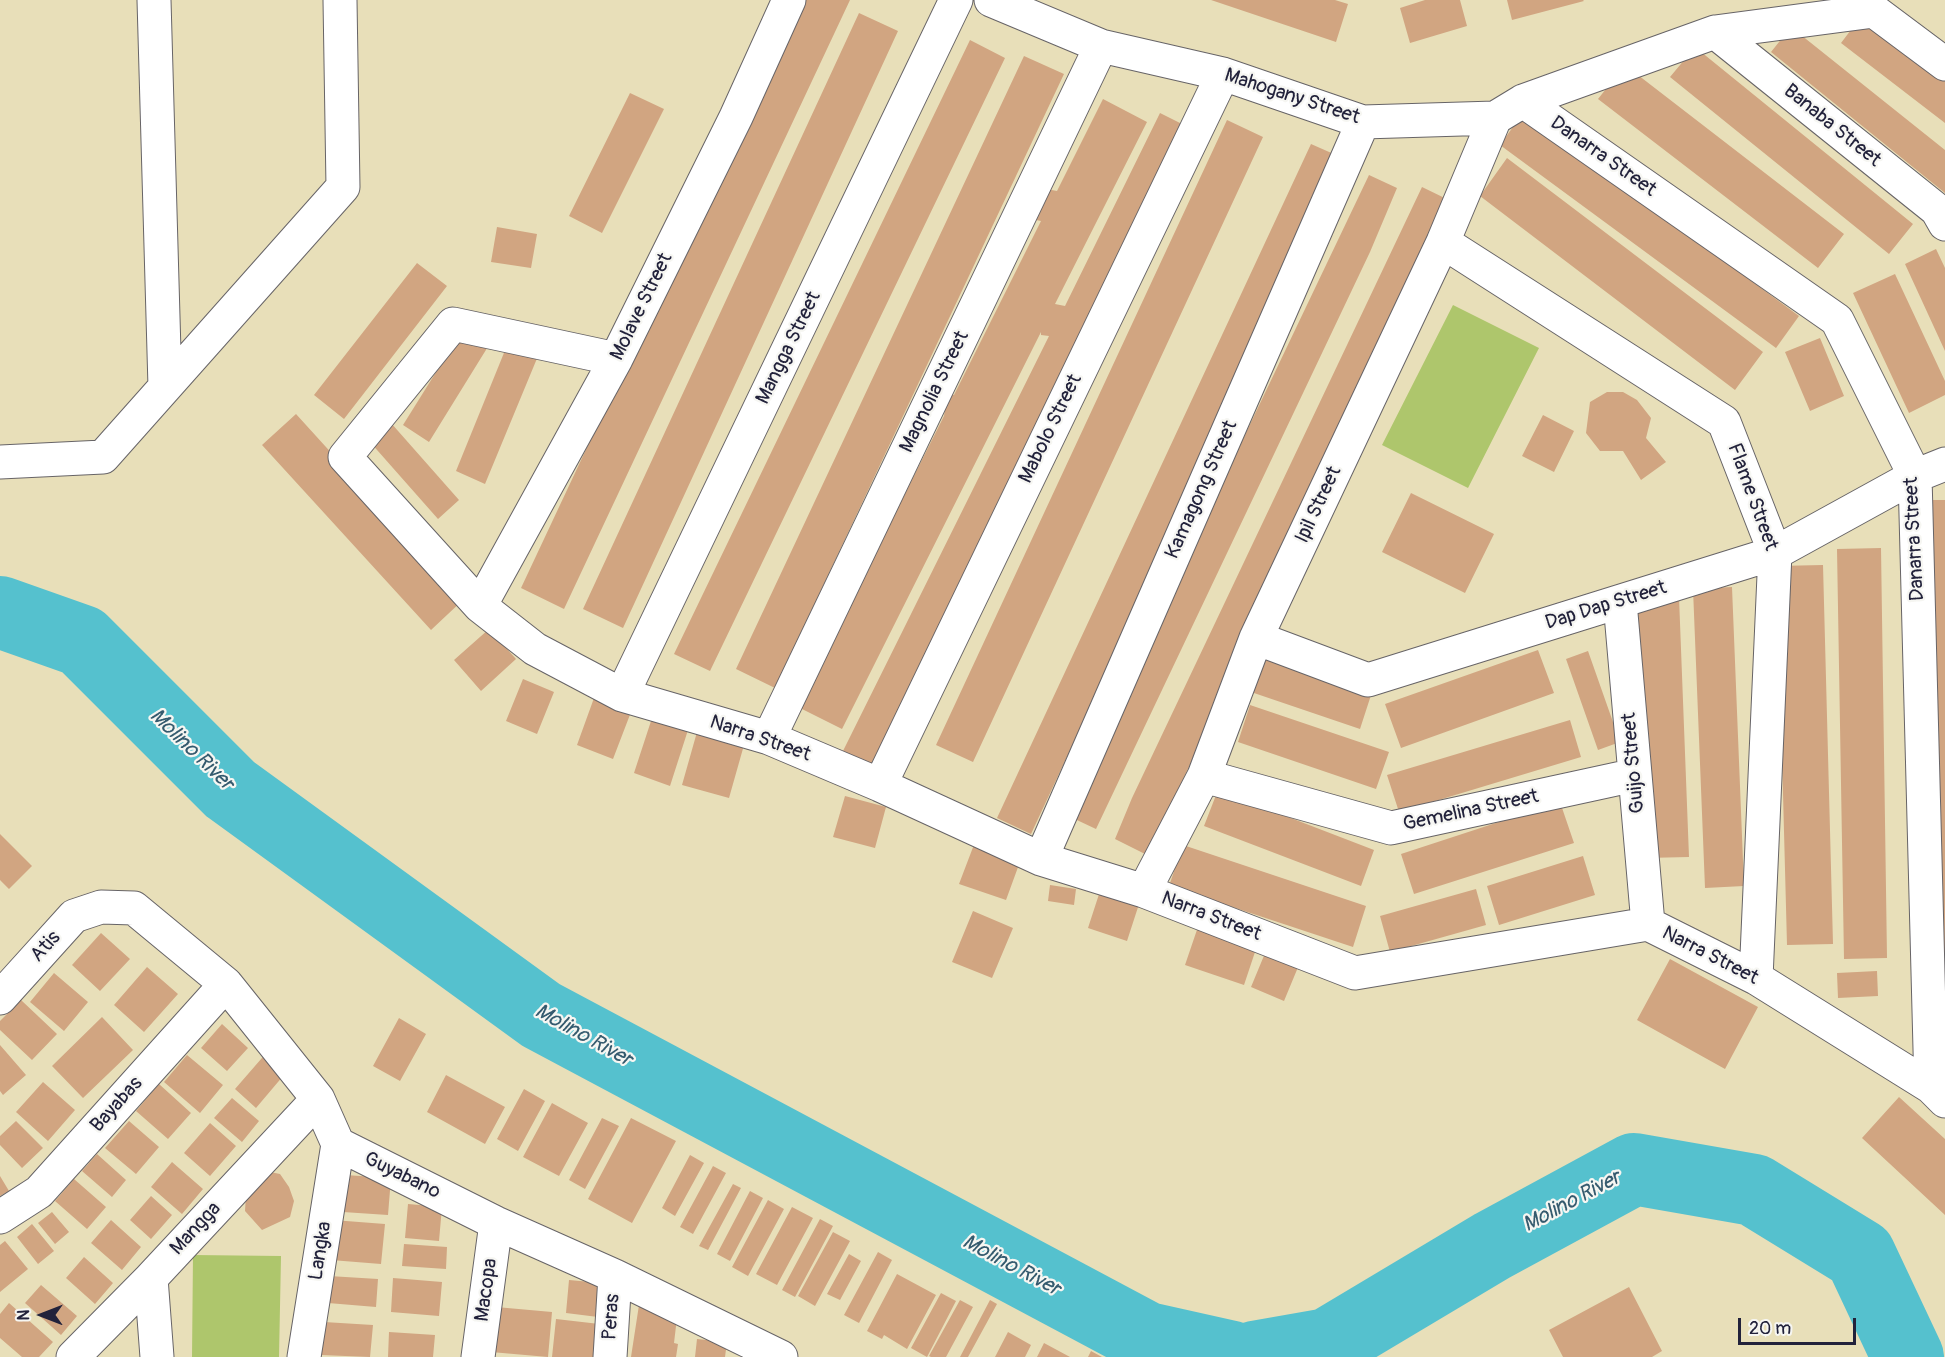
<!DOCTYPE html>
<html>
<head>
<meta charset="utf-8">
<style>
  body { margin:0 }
  #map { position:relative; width:1945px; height:1357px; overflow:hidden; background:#e8dfb9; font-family:Pangolin,sans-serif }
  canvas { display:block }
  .north { position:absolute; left:12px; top:1285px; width:60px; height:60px; -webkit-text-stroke:4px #f6f6f2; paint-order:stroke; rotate:270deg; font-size:16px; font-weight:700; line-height:24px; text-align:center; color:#22223b }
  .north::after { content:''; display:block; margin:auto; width:21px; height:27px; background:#22223b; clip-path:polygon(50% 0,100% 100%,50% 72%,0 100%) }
  .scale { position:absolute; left:1738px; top:1318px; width:118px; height:27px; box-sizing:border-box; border:3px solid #22223b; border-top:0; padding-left:8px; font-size:18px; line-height:21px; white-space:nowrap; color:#22223b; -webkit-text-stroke:4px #f6f6f2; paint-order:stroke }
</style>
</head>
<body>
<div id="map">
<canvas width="1945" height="1357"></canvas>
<div class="north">N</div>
<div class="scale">20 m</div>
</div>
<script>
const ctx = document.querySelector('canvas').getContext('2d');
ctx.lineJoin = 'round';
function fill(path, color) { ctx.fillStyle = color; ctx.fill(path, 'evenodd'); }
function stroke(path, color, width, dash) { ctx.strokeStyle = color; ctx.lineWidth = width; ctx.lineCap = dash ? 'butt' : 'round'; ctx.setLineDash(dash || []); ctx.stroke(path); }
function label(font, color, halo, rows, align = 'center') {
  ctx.font = font + ' Pangolin,sans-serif'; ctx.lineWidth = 4.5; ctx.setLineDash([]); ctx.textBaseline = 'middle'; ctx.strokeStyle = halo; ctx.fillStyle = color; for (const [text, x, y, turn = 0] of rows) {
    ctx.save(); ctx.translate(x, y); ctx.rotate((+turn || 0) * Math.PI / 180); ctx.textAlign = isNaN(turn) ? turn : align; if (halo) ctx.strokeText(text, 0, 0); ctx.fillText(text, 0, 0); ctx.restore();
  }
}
fill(new Path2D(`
  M1453 305 1539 348 1468 488 1382 445Z
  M193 1255 281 1256 279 1357H192Z`), '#aec66c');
stroke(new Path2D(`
  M0 612 82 641 230 789 541 1015 1147 1338 1232 1357
  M1254 1357 1328 1344 1492 1246 1634 1169 1754 1190 1860 1255 1908 1357`), '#55c1ce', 72);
fill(new Path2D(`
  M797 0H850L564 609 521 588Z
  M1211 0H1335L1348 4 1336 42Z
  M1425 0H1460L1467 26 1410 43 1400 8Z
  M1507 0H1583L1584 1 1512 20Z
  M859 13 898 31 623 628 583 609Z
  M1863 14 1945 77V123L1841 43Z
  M1791 27 1945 150V193L1771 52Z
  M970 40 1005 58 710 671 674 654Z
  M1695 47 1913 224 1889 254 1670 77Z
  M1024 56 1064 74 775 688 736 669Z
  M1625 65 1844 234 1818 268 1598 99Z
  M630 93 664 109 602 233 569 216Z
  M1103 99 1147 122 1055 304 1065 306 1160 113 1192 129 875 767 843 751 1049 336 1041 335V332L842 729 798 707 944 416 947 394 954 395 1041 221 1036 220 1041 188 1057 191Z
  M1523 113 1799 316 1776 348 1500 145Z
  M1227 120 1263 137 973 762 936 745Z
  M1311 144 1345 159 1031 834 997 818Z
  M1507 158 1763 352 1735 390 1480 196Z
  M1369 175 1397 188 1370 252 1096 829 1064 814Z
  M1422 187 1457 204 1147 855 1115 839 1132 798Z
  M497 227 537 234 531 268 491 262Z
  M1936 249 1945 268V351L1905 264Z
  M417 263 447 286 344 419 314 395Z
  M1895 274 1945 381V395L1909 413 1853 293Z
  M463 329 489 345 429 442 403 425Z
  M1820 338 1844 396 1810 411 1785 352Z
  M508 343 538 356 485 484 456 471Z
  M1607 392H1623L1637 400 1651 418 1646 438 1666 462 1641 480 1623 451H1600L1586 433 1590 402Z
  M296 414 464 599 431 630 262 445Z
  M1543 415 1574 431 1554 472 1522 456Z
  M391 423 459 500 438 519 370 442Z
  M1411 493 1494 534 1465 593 1382 552Z
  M1921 500H1945V1036Z
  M1881 548 1887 958 1844 959 1837 549Z
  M1823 565 1833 944 1787 945 1777 566Z
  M1732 587 1744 886 1705 888 1693 589Z
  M1679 597 1689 857 1645 858 1635 599Z
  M489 629 516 659 481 691 454 660Z
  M1538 650 1554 693 1401 748 1385 704Z
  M1588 651 1620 742 1598 750 1566 659Z
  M1264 656 1372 692 1360 729 1251 692Z
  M523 679 554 692 537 734 506 721Z
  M594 698 631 712 613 759 577 745Z
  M1250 705 1389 752 1376 789 1238 742Z
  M652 718 688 730 670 786 634 773Z
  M1570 720 1581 757 1399 812 1387 775Z
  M697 732 744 745 729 798 682 785Z
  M1218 790 1374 850 1361 886 1204 826Z
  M845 796 886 807 875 848 833 837Z
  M1560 802 1574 843 1414 894 1401 854Z
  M0 834 32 866 9 889 0 880Z
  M975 842 1021 859 1006 900 959 884Z
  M1183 845 1366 906 1353 947 1169 886Z
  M1583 856 1595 895 1499 925 1487 886Z
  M1050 885 1076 889 1074 905 1048 901Z
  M1101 888 1140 901 1127 941 1088 928Z
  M1476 889 1486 925 1390 952 1380 916Z
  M973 911 1013 928 992 978 952 962Z
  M1201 918 1260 937 1244 985 1185 965Z
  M101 933 130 959 100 991 72 965Z
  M1268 946 1301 960 1284 1001 1251 987Z
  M1670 959 1758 1007 1725 1069 1637 1020Z
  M147 967 178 994 144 1032 114 1005Z
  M1877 971 1878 996 1838 998 1837 973Z
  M54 973 88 1002 64 1031 30 1002Z
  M21 1000 57 1034 32 1060 0 1030V1021Z
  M102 1017 133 1050 83 1098 52 1066Z
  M399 1018 426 1034 400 1081 373 1066Z
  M222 1024 248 1048 227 1071 201 1048Z
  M0 1045 26 1075 3 1095 0 1091Z
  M268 1051 289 1069 256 1108 235 1089Z
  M187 1055 223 1085 200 1113 164 1082Z
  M446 1075 505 1107 485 1144 427 1112Z
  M43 1082 75 1110 48 1141 16 1112Z
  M159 1084 191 1113 168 1139 136 1111Z
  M524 1089 545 1101 518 1151 497 1139Z
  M1899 1097 1945 1139V1215L1862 1138Z
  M232 1098 259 1121 242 1142 214 1118Z
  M552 1103 588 1123 559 1176 523 1157Z
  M602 1118 619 1126 585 1189 569 1180Z
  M631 1118 676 1141 632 1223 588 1199Z
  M16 1121 43 1148 22 1168 0 1145V1136Z
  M129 1121 159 1147 136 1174 105 1148Z
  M210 1123 236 1146 210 1176 184 1153Z
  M97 1154 126 1180 112 1197 82 1171Z
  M690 1155 704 1163 675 1216 662 1208Z
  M172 1162 203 1189 182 1214 151 1187Z
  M713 1166 726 1173 693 1234 680 1227Z
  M270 1172 280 1174 289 1187 294 1201 290 1217 262 1230 245 1211 246 1195Z
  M345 1175 391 1178 388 1215 343 1212Z
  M0 1176 9 1191 0 1196Z
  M74 1179 106 1207 87 1229 55 1201Z
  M733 1184 741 1188 708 1250 699 1246Z
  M750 1191 763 1198 730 1261 717 1254Z
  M151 1196 172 1215 151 1239 130 1220Z
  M768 1200 784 1209 748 1276 732 1267Z
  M408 1204 442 1207 439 1241 405 1238Z
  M792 1207 813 1218 777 1285 756 1274Z
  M52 1212 69 1232 55 1244 38 1223Z
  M820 1219 833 1226 795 1297 782 1290Z
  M111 1220 141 1247 122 1270 91 1243Z
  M333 1220 385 1224 381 1264 331 1260Z
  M32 1224 54 1251 38 1264 17 1237Z
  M833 1232 850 1241 815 1306 798 1296Z
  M5 1241 28 1269 0 1292V1245Z
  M404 1244 447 1247 446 1269 402 1266Z
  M878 1252 892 1260 859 1323 844 1315Z
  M849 1254 861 1261 840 1300 827 1294Z
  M84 1257 113 1283 95 1304 66 1278Z
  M897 1274 936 1295 907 1349 884 1335 882 1339 867 1331Z
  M329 1276 378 1279 376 1307 328 1303Z
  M393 1278 442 1282 439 1316 391 1312Z
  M569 1280 602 1283 598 1317 566 1313Z
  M41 1285 77 1316 61 1335 25 1303Z
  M1629 1287 1662 1351 1652 1357H1563L1549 1330Z
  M941 1293 956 1301 927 1357 911 1348Z
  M960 1300 973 1307 946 1357H931L929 1356Z
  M990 1300 997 1304 968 1357H960Z
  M9 1303 53 1342 39 1357H22L0 1338V1314Z
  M639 1305 678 1309 674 1343 678 1344 676 1357H631Z
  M496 1307 552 1312 548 1357 491 1352Z
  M556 1319 608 1325 604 1357H552Z
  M324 1322 373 1325 370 1357 321 1355Z
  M389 1332 435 1335 433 1357H388Z
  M1008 1332 1031 1345 1025 1357H995Z
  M697 1339 727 1342 725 1357H695Z
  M1044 1343 1070 1357H1037Z
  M1091 1351 1102 1357H1088Z`), '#d1a581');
const street = new Path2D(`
  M154 0 165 387
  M991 0 1101 46 1223 74 1363 122 1495 118 1523 101 1715 32 1874 11 1945 64
  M1715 32 1937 210 1945 224
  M1523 101 1837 320 1915 476 1931 1087
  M1443 242 1724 422 1775 553 1756 978
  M616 359 453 324 345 457 480 606 535 649 622 695 769 738 880 785 1041 859 1144 891 1355 973 1648 924 1756 978 1931 1087 1945 1101
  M0 462 103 457 343 187 340 0
  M1620 602 1648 924
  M480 606 616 359 736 117 789 0
  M1256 638 1368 680 1775 553 1915 476 1945 464
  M622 695 956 0
  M769 738 1101 46
  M1204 776 1391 828 1635 775
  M880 785 1223 74
  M1041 859 1363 122
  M1144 891 1204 776 1256 638 1443 242 1495 118
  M0 998 74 916 101 907 134 908 226 984 318 1099 338 1144 496 1223 615 1276 781 1357
  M0 1217 39 1192 226 984
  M151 1278 157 1357
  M73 1357 151 1278 318 1099
  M304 1357 338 1144
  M478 1357 496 1223
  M610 1357 615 1276`);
stroke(street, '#676467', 35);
stroke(street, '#fff', 33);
label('20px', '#22223b', '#f6f6f2', [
  ["Mahogany Street",1292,97,18],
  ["Banaba Street",1832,126,39],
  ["Danarra Street",1603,157,35],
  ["Molave Street",642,307,-64],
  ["Mangga Street",789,348,-64],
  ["Magnolia Street",935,392,-64],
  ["Mabolo Street",1051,429,-64],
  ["Kamagong Street",1202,490,-66],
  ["Flame Street",1752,497,70],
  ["Ipil Street",1319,505,-65],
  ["Danarra Street",1915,539,-93],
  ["Dap Dap Street",1606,606,-17],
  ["Narra Street",760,739,19],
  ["Guijo Street",1634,763,-95],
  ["Gemelina Street",1471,811,-12],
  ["Narra Street",1211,917,21],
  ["Atis",46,947,-48],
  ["Narra Street",1710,956,27],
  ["Bayabas",117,1105,-48],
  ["Guyabano",402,1176,26],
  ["Mangga",196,1229,-47],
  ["Langka",321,1251,-81],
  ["Macopa",487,1290,-82],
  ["Peras",612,1317,-86]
]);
label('italic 21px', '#345a6e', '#f6f6f2', [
  ["Molino River",191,750,44],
  ["Molino River",583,1036,29],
  ["Molino River",1572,1202,-28],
  ["Molino River",1011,1266,28]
]);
</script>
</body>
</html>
